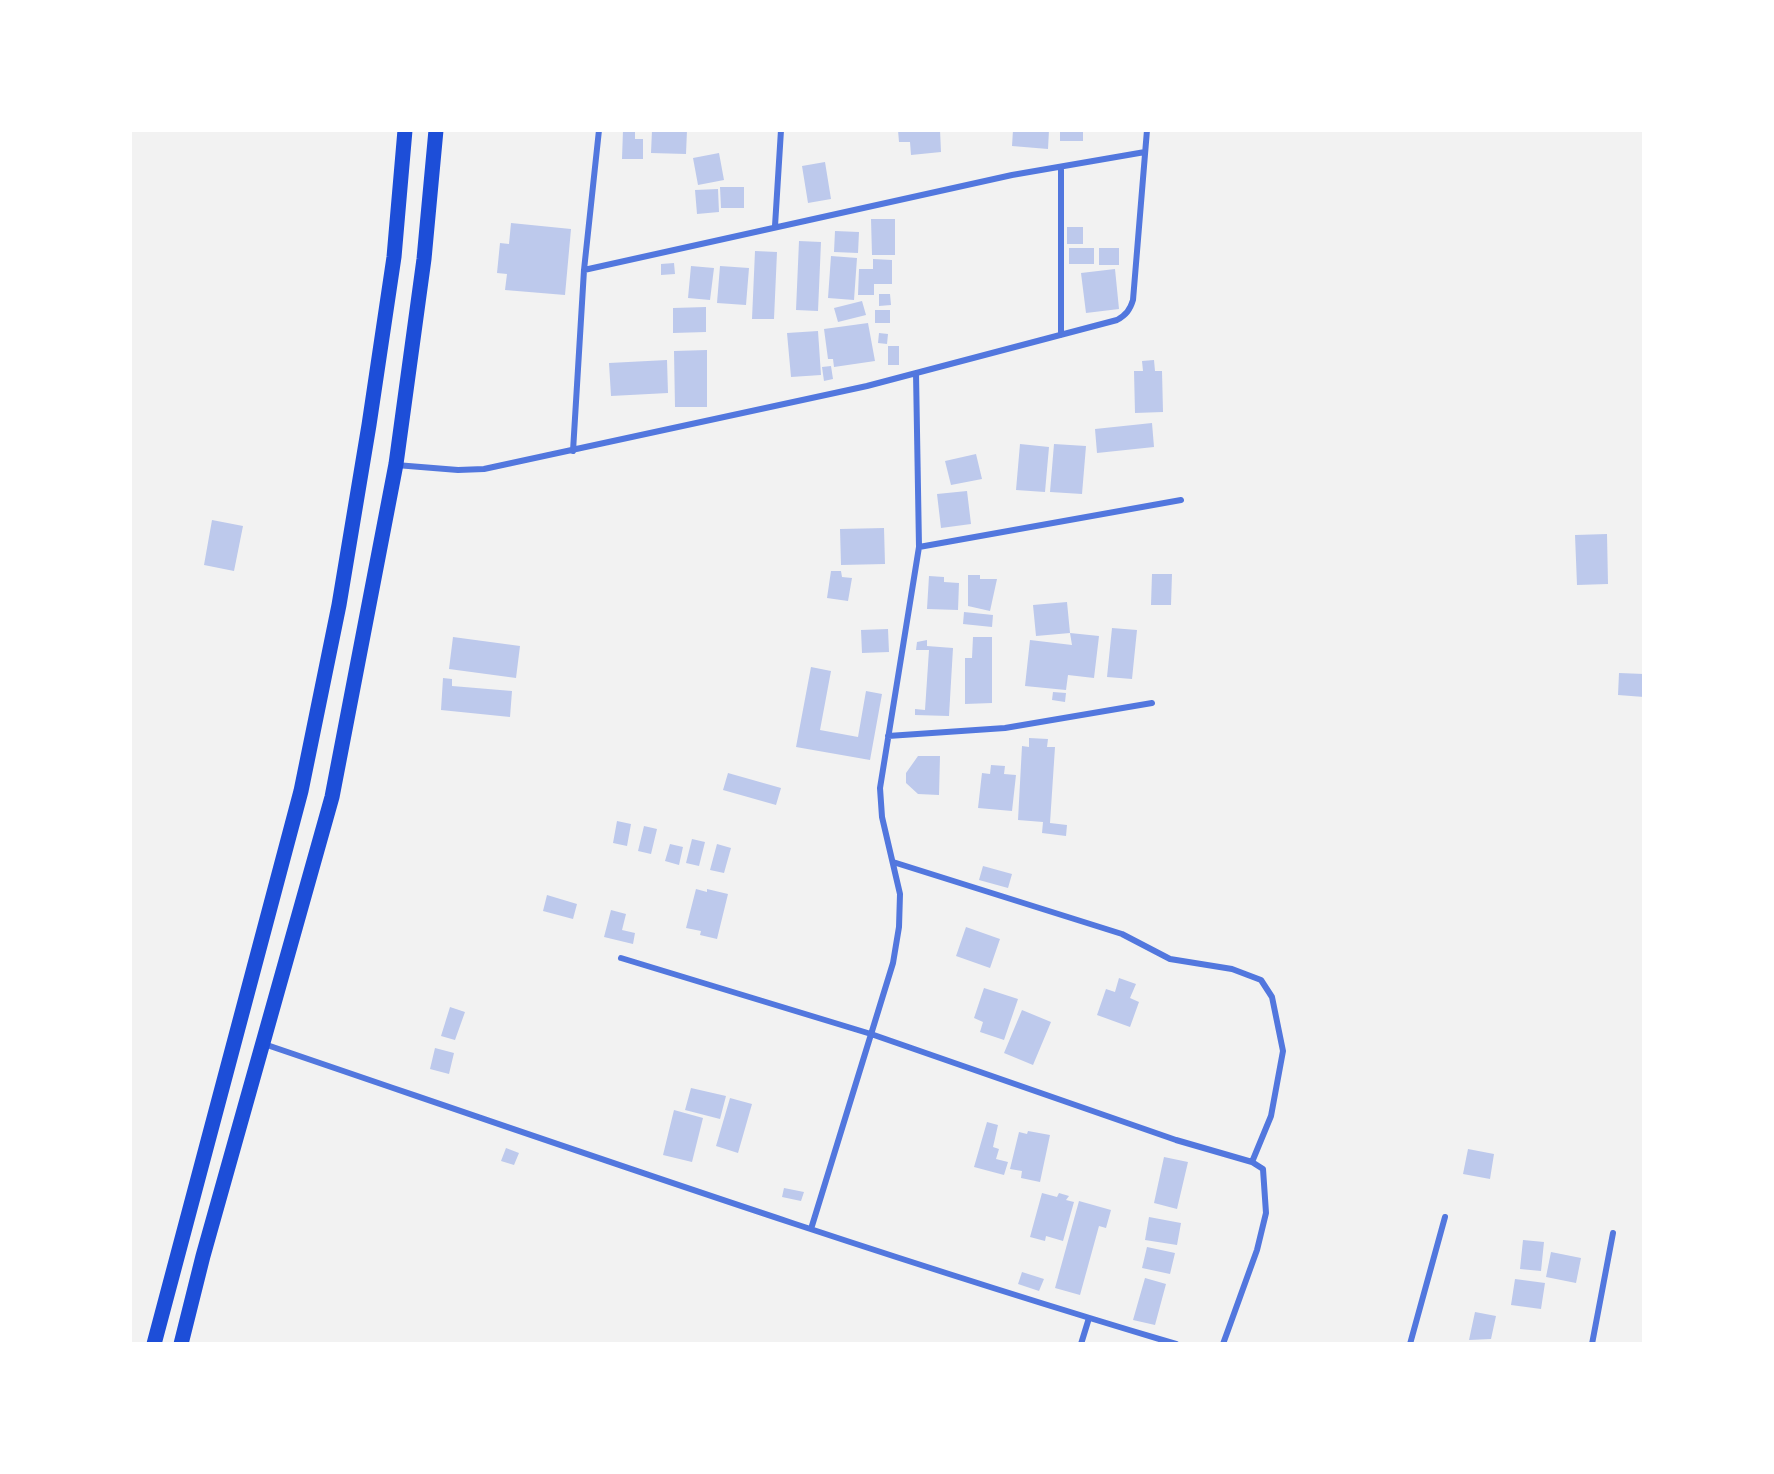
<!DOCTYPE html>
<html>
<head>
<meta charset="utf-8">
<style>
  body { margin:0 }
  #map { position:relative; width:1774px; height:1474px; overflow:hidden; background:#f2f2f2; font-family:"Noto Serif",serif }
  canvas { display:block }
  .frame { position:absolute; inset:0; border:132px solid #fff; pointer-events:none }
</style>
</head>
<body>
<div id="map">
<canvas width="1774" height="1474"></canvas>
<div class="frame"></div>
</div>
<script>
const ctx = document.querySelector('canvas').getContext('2d');
ctx.lineJoin = 'round';
function fill(path, color) { ctx.fillStyle = color; ctx.fill(path, 'evenodd'); }
function stroke(path, color, width, dash) { ctx.strokeStyle = color; ctx.lineWidth = width; ctx.lineCap = dash ? 'butt' : 'round'; ctx.setLineDash(dash || []); ctx.stroke(path); }
fill(new Path2D(`
  M623 130H635V139H643V159H622Z
  M652 130H687L686 154 651 153Z
  M898 130H940L941 152 911 155 910 142H899Z
  M1013 130H1049L1048 149 1012 146Z
  M1060 130H1083V141H1060Z
  M719 153 724 180 698 185 693 158Z
  M825 162 831 199 808 203 802 166Z
  M720 187H744V208H721Z
  M718 189 719 212 697 214 695 190Z
  M871 219H895V255H872Z
  M511 223 571 229 565 295 505 290 507 274 497 273 500 243 509 244Z
  M1067 227H1083V244H1067Z
  M835 231 859 232 858 253 834 252Z
  M799 241 821 242 818 311 796 310Z
  M1069 248H1094V264H1069Z
  M1099 248H1119V265H1099Z
  M755 251 777 252 774 319H752Z
  M831 256 857 258 854 300 828 298Z
  M873 259 892 260V284H874V295H858L859 269H873Z
  M674 263 675 274 661 275V264Z
  M691 266 714 268 710 300 688 298Z
  M720 266 749 268 746 305 717 303Z
  M1115 269 1119 309 1086 313 1081 273Z
  M879 294H890L891 305 879 306Z
  M862 301 866 315 838 322 834 308Z
  M706 307V332L673 333V308Z
  M875 310H890V323H875Z
  M868 323 875 361 834 367 833 359H828L824 329Z
  M818 331 821 375 791 377 787 333Z
  M879 333 888 334 887 344 878 343Z
  M888 346H899V365H888Z
  M707 350V407H675L674 351Z
  M667 360 668 393 611 396 609 363Z
  M1154 360 1155 371H1162L1163 412 1135 413 1134 371H1143L1142 361Z
  M831 366 833 379 824 381 822 367Z
  M1152 423 1154 447 1097 453 1095 429Z
  M1020 444 1049 447 1045 492 1016 490Z
  M1054 444 1086 446 1082 494 1050 492Z
  M976 454 982 479 951 485 945 461Z
  M967 491 971 524 941 528 937 494Z
  M212 520 243 526 234 571 204 565Z
  M884 528 885 564 841 565 840 529Z
  M1607 534 1608 584 1577 585 1575 535Z
  M831 571H841L842 577 852 578 848 601 827 598Z
  M1152 574H1172L1171 605H1151Z
  M968 575H980V579H997L990 611 968 606Z
  M929 576 944 577V582L959 583 958 610 927 609Z
  M1067 602 1070 633 1036 636 1033 605Z
  M964 612 993 615 992 627 963 624Z
  M1112 628 1137 630 1132 679 1107 677Z
  M888 629 889 652 862 653 861 630Z
  M1070 633 1099 636 1094 678 1068 675 1066 690 1025 686 1030 640 1072 645Z
  M453 637 520 646 516 678 449 669Z
  M973 637H992V703L965 704V658H972Z
  M927 640V646L953 648 949 716 915 715V709L925 710 929 650H916L917 642Z
  M811 667 831 671 820 730 858 737 866 691 882 694 870 760 796 747Z
  M1619 673 1644 674V697L1618 695Z
  M443 678 452 679V686L512 691 510 717 441 710Z
  M1053 692 1066 693 1065 702 1052 700Z
  M1029 738 1048 739 1047 747H1055L1050 823 1067 825 1066 836 1042 833 1043 822 1018 820 1022 746 1029 747Z
  M918 756H940L939 795 918 794 906 783V773Z
  M991 765 1005 766 1004 774 1016 775 1012 811 978 808 982 773 990 774Z
  M728 773 781 788 776 805 723 790Z
  M617 821 631 824 627 846 613 843Z
  M644 826 657 829 651 854 638 851Z
  M692 839 705 842 699 866 686 863Z
  M670 844 683 847 679 865 665 861Z
  M717 844 731 848 724 873 710 870Z
  M983 866 1012 874 1008 888 979 880Z
  M696 889 707 892V889L728 894 717 939 700 935 701 931 686 928Z
  M547 895 577 904 573 919 543 911Z
  M611 910 626 914 622 930 635 933 633 944 604 937Z
  M966 927 1000 939 990 968 956 956Z
  M1119 978 1136 984 1130 998 1139 1002 1130 1027 1097 1015 1106 989 1115 992Z
  M984 988 1018 999 1004 1040 980 1032 983 1022 974 1018Z
  M450 1007 465 1012 455 1040 441 1036Z
  M1022 1010 1051 1022 1033 1065 1004 1053Z
  M435 1048 454 1053 449 1074 430 1069Z
  M691 1088 726 1096 720 1119 685 1110Z
  M730 1098 752 1104 738 1153 716 1146Z
  M674 1110 703 1118 692 1162 663 1155Z
  M987 1122 998 1125 993 1147 999 1149 996 1159 1008 1162 1004 1175 974 1167Z
  M1028 1131 1050 1135 1040 1182 1021 1178 1022 1171 1010 1169 1019 1132 1027 1134Z
  M506 1148 519 1153 514 1165 501 1161Z
  M1468 1149 1494 1154 1490 1179 1463 1174Z
  M1164 1157 1188 1162 1177 1209 1154 1203Z
  M784 1188 804 1192 801 1201 782 1197Z
  M1042 1193 1057 1197 1059 1193 1069 1196 1066 1200 1074 1202 1063 1241 1046 1236 1045 1241 1030 1237Z
  M1079 1201 1111 1210 1106 1228 1099 1226 1080 1295 1055 1288Z
  M1149 1217 1181 1223 1177 1245 1145 1240Z
  M1523 1240 1544 1242 1541 1271 1520 1269Z
  M1147 1247 1175 1253 1170 1274 1142 1268Z
  M1551 1252 1581 1258 1576 1283 1546 1277Z
  M1022 1272 1044 1279 1039 1291 1018 1284Z
  M1145 1278 1166 1284 1155 1325 1133 1320Z
  M1515 1279 1545 1283 1541 1309 1511 1305Z
  M1475 1312 1496 1316 1491 1339 1469 1340Z`), '#bdc9ec');
stroke(new Path2D(`
  M1061 167V335
  M775 226 781 130
  M584 270 1012 175 1145 152
  M573 451 584 270 599 130
  M396 465 458 470 484 469 867 386 1117 320C1126 315 1130 310 1133 300L1147 130
  M919 547 1181 500
  M888 736 1005 728 1152 703
  M893 862 1122 934 1170 959 1232 969 1261 980 1272 997 1283 1051 1271 1116 1252 1162
  M621 958 871 1034 1176 1140 1252 1162 1263 1169 1266 1213 1257 1250 1223 1344
  M264 1044C567 1147 869 1253 1176 1344
  M811 1229 893 963 899 927 900 894 882 817 880 788 919 547 916 373
  M1081 1344 1089 1318
  M1410 1344 1445 1217
  M1592 1344 1613 1233`), '#5277de', 6);
stroke(new Path2D(`
  M154 1344 301 791 339 605 369 425 394 257 405 130
  M181 1344 203 1256 332 797 396 464 424 259 436 130`), '#1d4ed8', 15);
</script>
</body>
</html>
